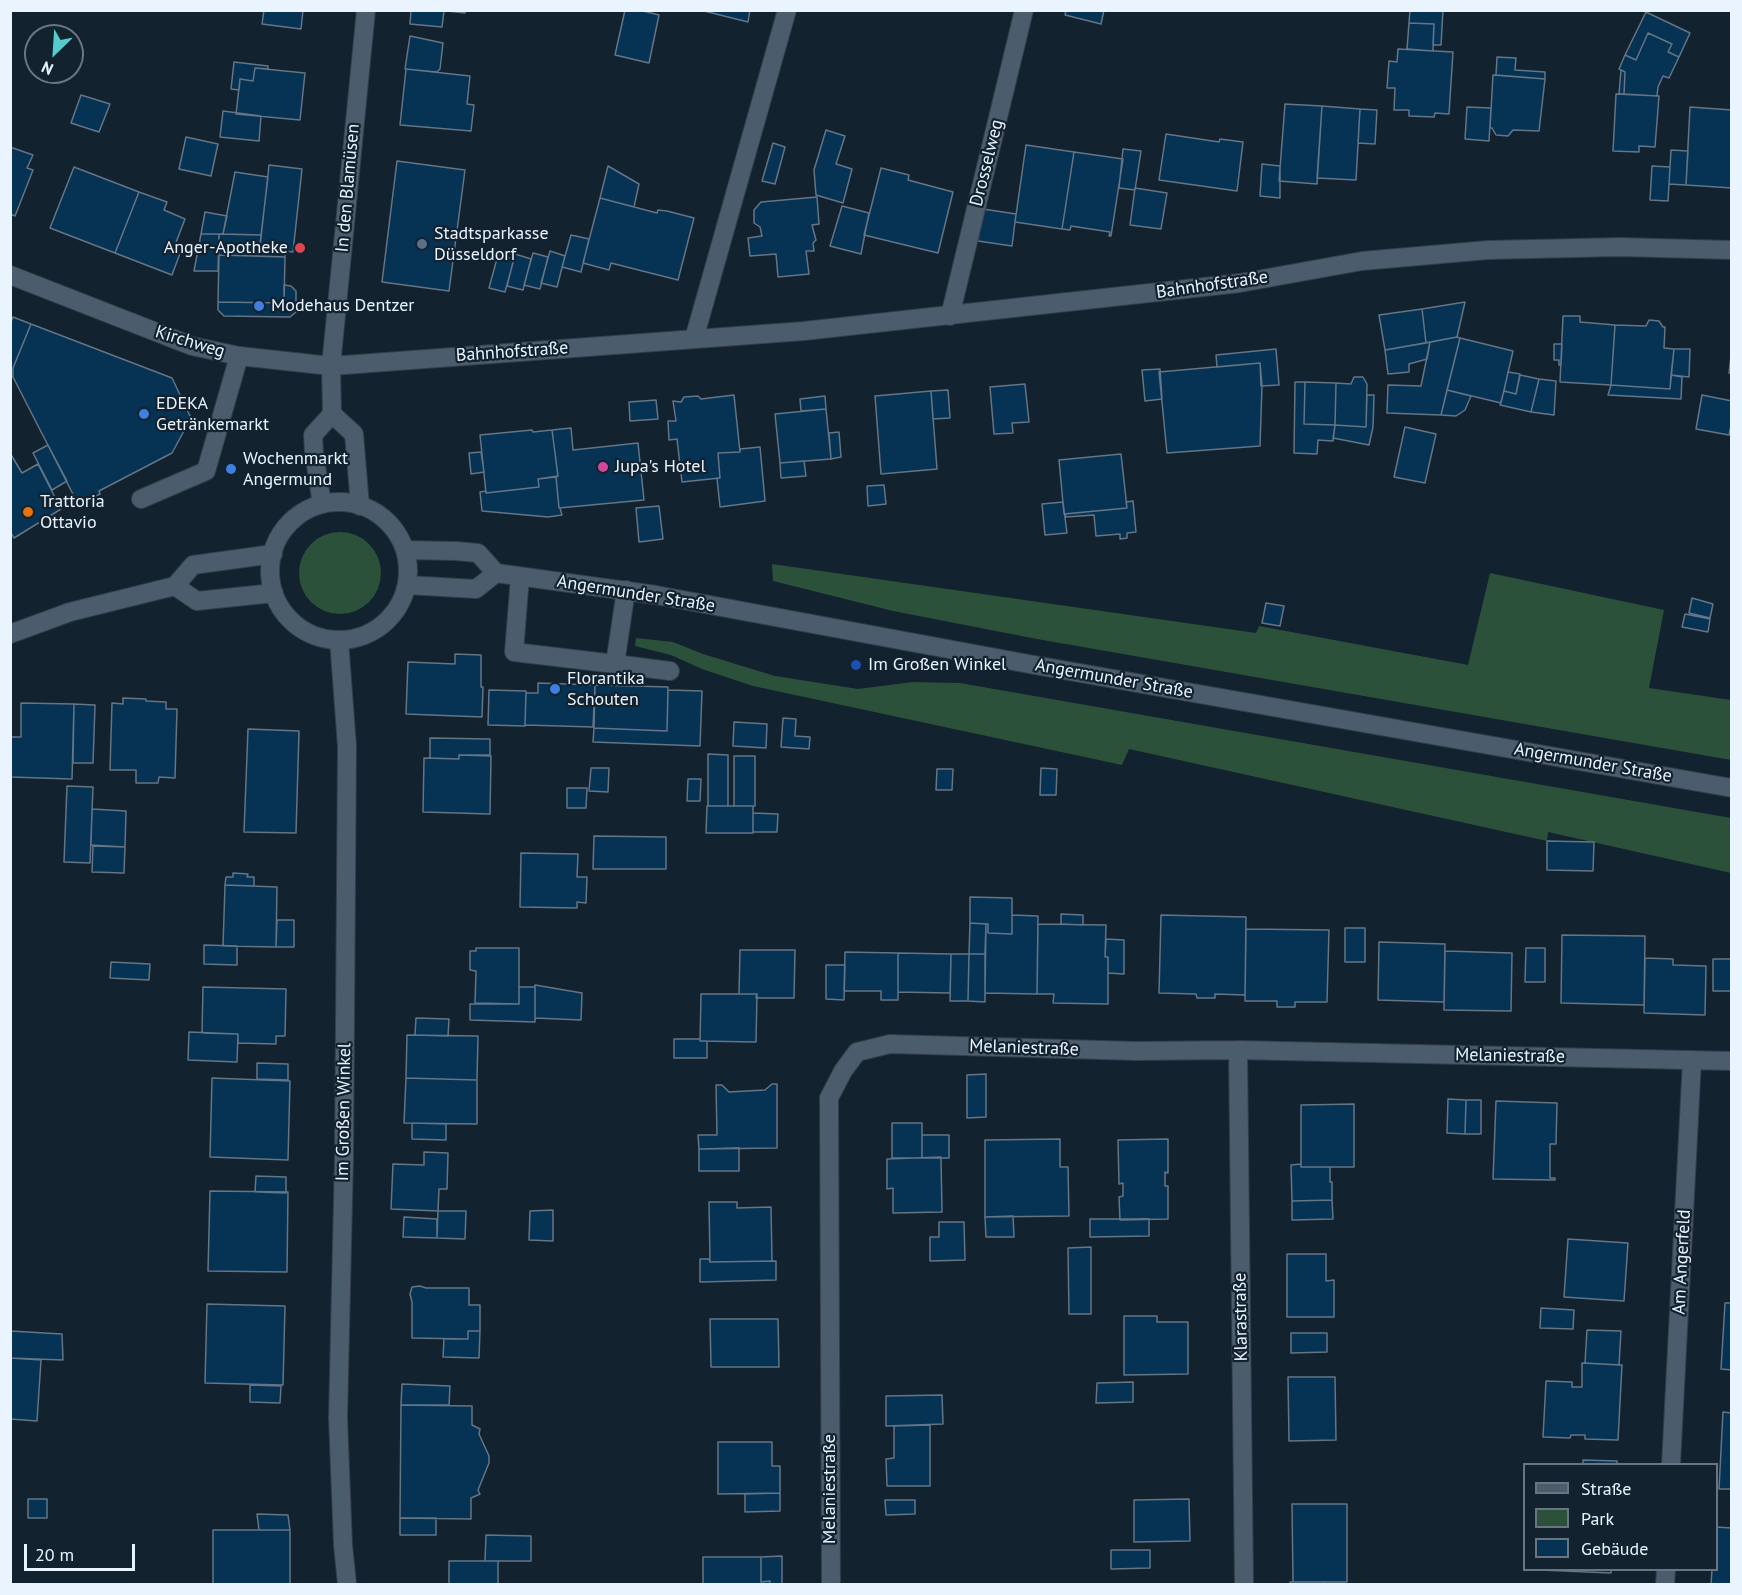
<!DOCTYPE html>
<html>
<head>
<meta charset="utf-8">
<style>
  body { margin:0 }
  #map { position:relative; width:1742px; height:1595px; overflow:hidden; background:#13222f; font-family:"PT Sans",sans-serif }
  canvas { display:block }
  .frame { position:absolute; inset:0; border:12px solid #eaf4fe; pointer-events:none }
  .legend { position:absolute; left:1523px; top:1463px; width:195px; height:108px; box-sizing:border-box; background:#13222f; border:2px solid #697682; margin:0; padding:8px 10px; list-style:none; font-size:18px; color:#eaf4fe }
  .legend li { display:flex; align-items:center; gap:12px; height:30px }
  .legend b { width:30px; border:2px solid #697682 }
  .north { position:absolute; left:24px; top:24px; width:60px; height:60px; box-sizing:border-box; background:#13222f; border:2px solid #697682; border-radius:50%; rotate:205deg; font-size:16px; font-weight:700; line-height:24px; text-align:center; color:#eaf4fe }
  .north::after { content:''; display:block; margin:auto; width:21px; height:27px; background:#53cdcb; clip-path:polygon(50% 0,100% 100%,50% 72%,0 100%) }
  .scale { position:absolute; left:24px; top:1544px; width:111px; height:27px; box-sizing:border-box; border:3px solid #eaf4fe; border-top:0; padding-left:8px; font-size:18px; line-height:21px; white-space:nowrap; color:#eaf4fe; -webkit-text-stroke:4px #13222f; paint-order:stroke }
</style>
</head>
<body>
<div id="map">
<canvas width="1742" height="1595"></canvas>
<div class="frame"></div>
<ul class="legend">
<li><b style="height:8px;background:#4b5c6c"></b>Straße</li>
<li><b style="height:16px;background:#2c513a"></b>Park</li>
<li><b style="height:16px;background:#063253"></b>Gebäude</li>
</ul>
<div class="north">N</div>
<div class="scale">20 m</div>
</div>
<script>
const ctx = document.querySelector('canvas').getContext('2d');
ctx.lineJoin = 'round';
function fill(path, color) { ctx.fillStyle = color; ctx.fill(path, 'evenodd'); }
function stroke(path, color, width, dash) { ctx.strokeStyle = color; ctx.lineWidth = width; ctx.lineCap = dash ? 'butt' : 'round'; ctx.setLineDash(dash || []); ctx.stroke(path); }
function label(font, color, halo, rows, align = 'center') {
  ctx.font = font + ' "PT Sans",sans-serif'; ctx.lineWidth = 4.5; ctx.setLineDash([]); ctx.textBaseline = 'middle'; ctx.strokeStyle = halo; ctx.fillStyle = color; for (const [text, x, y, turn = 0] of rows) {
    ctx.save(); ctx.translate(x, y); ctx.rotate((+turn || 0) * Math.PI / 180); ctx.textAlign = isNaN(turn) ? turn : align; if (halo) ctx.strokeText(text, 0, 0); ctx.fillText(text, 0, 0); ctx.restore();
  }
}
fill(new Path2D(`
  M299 573a41 41 0 1 1 82 0a41 41 0 1 1-82 0Z
  M772 564 1256 633 1259 626 1468 665 1490 573 1664 610 1649 688 1731 700V760L1037 639 893 611 773 581Z
  M636 638 673 642 703 654 775 676 858 689 913 682 960 683 1731 818V873L1548 832 1547 841 1129 749 1122 765 753 686 702 669 671 655 635 646Z`), '#2c513a');
const building = new Path2D(`
  M264 10H303L301 29 262 24Z
  M411 10 444 11 442 27 410 24Z
  M439 10H465V13Z
  M625 10H639L659 15 649 63 615 55Z
  M700 10H750L748 22Z
  M1066 10H1104L1101 24 1065 15Z
  M1410 10H1443L1441 45H1433L1434 24 1409 23Z
  M1646 12 1690 33 1679 57 1668 52 1672 44 1648 33 1636 60 1625 55Z
  M1409 23 1434 24 1433 51 1407 49Z
  M1648 33 1672 44 1668 52 1679 57 1669 78 1663 76 1658 87 1657 96 1624 94 1625 72 1619 69 1625 55 1636 60Z
  M410 36 443 43 440 69 437 72 405 69Z
  M1398 49 1453 52 1449 114 1435 113 1434 117 1409 116V110H1394L1395 88H1387L1389 61 1397 62Z
  M1497 57 1516 58 1515 70 1545 72V79L1496 75Z
  M234 62 268 66V69L255 68 253 81 240 79 239 90 231 89Z
  M255 68 305 73 300 120 236 114 240 79 253 81Z
  M406 69 470 76 467 104 474 105 471 131 400 125Z
  M1621 70 1625 72 1624 94H1619Z
  M1493 75 1545 79 1539 131 1513 130 1508 136 1496 135 1492 128H1490Z
  M1616 94 1659 96 1655 147 1639 146V152L1613 151Z
  M81 95 110 104 99 132 71 123Z
  M1285 104 1322 106 1317 184 1279 181Z
  M1322 106 1360 109 1356 180 1317 178Z
  M1467 107 1491 108 1489 141 1465 139Z
  M1690 107 1732 110V188L1686 185Z
  M1360 109 1377 110 1375 144 1358 143Z
  M223 111 261 116 259 141 220 137Z
  M826 130 845 136 836 164 852 169 843 203 816 195 814 170Z
  M1166 134 1219 142 1220 139 1243 142 1237 191 1159 180Z
  M186 137 218 144 211 176 179 169Z
  M773 143 785 147 775 184 762 181Z
  M1026 145 1074 152 1062 229 1015 222Z
  M10 147 33 155 27 168 33 170 15 216 10 214Z
  M1123 149 1141 151 1135 190 1119 188Z
  M1671 150 1688 151 1686 185 1669 184Z
  M1074 152 1123 159 1111 236H1109L1110 232 1071 226 1070 230 1062 229Z
  M397 161 465 170 449 291 382 282Z
  M1262 164 1280 166V198L1260 196Z
  M269 165 302 169 293 252 285 251V257L259 256Z
  M608 166 639 184 634 207 600 198Z
  M1652 166 1670 167 1668 201 1650 200Z
  M74 167 139 192 115 253 50 228Z
  M881 168 909 175 908 180 953 192 938 253 864 235Z
  M235 172 268 177 261 235 223 234Z
  M1135 188 1167 193 1161 229 1130 225Z
  M139 192 167 202 164 210 185 219 175 245 182 248 172 275 115 253Z
  M817 197 819 224 812 225 816 240 813 243 814 251H806L809 274 778 277 776 254 750 256 748 238 762 236 760 227 754 223V210L761 202Z
  M600 198 657 213 658 210 667 211 694 218 678 280 611 263 609 270 583 263Z
  M842 206 869 213 861 254 830 246Z
  M983 209 1016 214 1012 246 978 241Z
  M205 212 227 216 223 234H201Z
  M201 234H219L218 271H194Z
  M219 234 261 235 259 256 219 255Z
  M571 235 589 239 581 272 562 267Z
  M550 251 565 256 557 287 541 283Z
  M533 253 548 257 540 289 524 285Z
  M515 254 531 259 523 290 507 286Z
  M219 255 285 257 284 303 218 302Z
  M498 255 514 259 505 292 489 288Z
  M284 285 291 286 296 291V312L290 317 224 316 218 310V302L284 303Z
  M1465 302 1457 337 1426 343 1422 309Z
  M1422 309 1426 343 1385 350 1379 315Z
  M1563 316H1580V322L1615 325 1611 385 1560 382Z
  M13 317 31 324 13 368V377L10 376V324Z
  M1649 320 1659 321 1663 327H1665L1664 348 1674 349 1670 389 1611 385 1615 325 1646 326Z
  M31 324 172 378 191 418 172 453 99 491 100 494 86 501 84 498 77 502 13 377V368Z
  M1457 337 1460 338 1441 415 1387 413 1388 385 1421 386 1430 342Z
  M1460 338 1513 351 1501 403 1447 390Z
  M1430 342 1427 359 1409 364V372L1388 374 1385 350Z
  M1554 344H1562L1561 365H1559V360H1554Z
  M1732 347V374L1729 373Z
  M1276 349 1279 385 1261 386 1260 363 1217 367 1216 355Z
  M1674 349H1690L1689 377 1671 375Z
  M1260 363 1262 386 1260 446 1167 453 1159 372Z
  M1160 369 1162 399 1145 401 1142 370Z
  M1508 372 1520 374 1516 394 1504 391Z
  M1520 375 1539 379 1531 412 1500 405 1504 391 1516 394Z
  M1671 375 1682 377 1681 399 1608 395 1611 385 1670 389Z
  M1354 377H1363L1367 384 1366 427 1335 425 1336 383 1351 384Z
  M1539 379 1556 381 1554 415 1531 412Z
  M1295 382H1305L1304 424 1335 425 1333 441 1318 440 1317 454 1294 453Z
  M1305 382 1336 383 1335 425 1304 424Z
  M1025 384 1029 422 1012 423 1013 433 994 434 990 387Z
  M948 390 950 418 933 419 931 391Z
  M1447 390 1471 396 1465 410 1456 416 1441 415Z
  M931 391 937 469 881 474 875 396Z
  M734 395 740 452 718 453 720 478 682 482 677 439 669 440 668 421H676L673 401 681 402 684 397 698 396 701 399Z
  M1367 395H1374L1373 427 1369 445 1333 438 1335 425 1366 427Z
  M1702 395 1732 401V420L1729 435 1696 429Z
  M825 396 826 409 801 411 800 399Z
  M656 400 658 419 630 421 629 402Z
  M826 409 831 459 780 463 775 414Z
  M1405 427 1436 434 1425 483 1394 477Z
  M571 428 573 450 638 443 644 500 559 508 556 477 558 476 552 430Z
  M532 430 533 432 552 430 558 476 538 479 539 487 486 493 480 435Z
  M839 432 841 457 831 459 829 433Z
  M48 445 67 481 52 490 33 453Z
  M760 447 765 501 720 507 717 478H720L718 453 740 452V449Z
  M481 452 484 472 471 474 469 453Z
  M10 453 22 473 38 464 61 509 14 538 10 531Z
  M1121 454 1127 508 1064 514 1059 460Z
  M804 461 806 476 781 478 780 463Z
  M556 477 559 508H560L562 515 548 517 482 511 480 492 486 491V493L539 487 538 479Z
  M884 485 886 504 868 506 867 486Z
  M1133 501 1136 532 1127 533V538L1120 539V534L1096 536 1094 515 1066 517 1065 514 1127 508 1126 502Z
  M1063 502 1067 533 1045 535 1042 504Z
  M659 506 663 539 639 542 636 508Z
  M1692 598 1713 604 1710 618 1689 613Z
  M1266 603 1284 606 1280 626 1262 623Z
  M1685 614 1710 619 1708 632 1682 627Z
  M455 654 481 655V687H483L482 717 406 714 408 662 455 664Z
  M538 683 595 685 593 727 525 725 526 693H538Z
  M595 685 668 687 667 731 594 728Z
  M489 690 526 691 525 726 488 725Z
  M668 690 702 691 700 746 593 742 594 728 667 731Z
  M123 698 146 699V701L166 702V709H177L175 778 159 777 158 783H136V770H110L112 703 123 704Z
  M21 703 74 704 72 779 10 777V737H21Z
  M74 704 95 705 93 763H73Z
  M783 718 796 719 795 736 810 737 809 749 781 747Z
  M734 722 767 724 766 748 733 746Z
  M248 729 299 731 296 833 244 832Z
  M430 738 490 739V755H459V759L430 758Z
  M708 754 728 755V806H708Z
  M459 755 491 756 490 814 423 812 424 758 459 759Z
  M734 756H755V806H734Z
  M591 768H609L608 792 589 791Z
  M1041 768 1057 769 1056 795H1040Z
  M937 769H953L952 790H936Z
  M688 779H701L700 801H687Z
  M67 786 93 787 90 863 64 862Z
  M567 788H587L586 808H567Z
  M707 806H753V833H706Z
  M92 809 126 811 125 847 91 845Z
  M753 813 778 814 777 832H753Z
  M594 836 666 837V869H593Z
  M1547 841 1594 842 1593 871 1547 870Z
  M93 846 125 847 124 873 92 872Z
  M521 853 578 854 577 877H587L586 903 577 902V908L520 907Z
  M233 873 248 874 247 877H254V886L225 885 226 877H233Z
  M225 885 277 887 276 947 223 946Z
  M970 897 1012 898V934L988 933V924L970 923Z
  M1061 914 1083 915V925L1061 924Z
  M1012 915 1038 916 1037 994 985 993 986 924H988V933L1012 934Z
  M1161 915 1246 917 1245 995 1215 994V998H1197L1196 994 1159 993Z
  M277 920H294V947H276Z
  M970 923 986 924 985 954H969Z
  M1038 924 1106 925 1105 957H1108V1004L1053 1003 1054 994H1037Z
  M1345 928H1365V962H1345Z
  M1246 929 1329 930 1327 1002H1295V1007H1277V1001H1245Z
  M1562 935 1645 936 1644 1005 1561 1003Z
  M1106 939 1124 940V974L1108 973V957H1105Z
  M1379 942 1445 944 1444 1002 1378 1000Z
  M204 945 237 946V965L204 964Z
  M476 948H519V1004L475 1003 476 971 470 970V951H476Z
  M1526 948H1545V982H1525Z
  M740 950H795L794 998H756L757 994H739Z
  M1445 951 1512 953 1511 1011 1444 1010Z
  M845 952 898 953V1000H881V991H844Z
  M898 953 951 954 950 993 898 992Z
  M951 954H969L968 1001H950Z
  M969 954H985V1002L968 1001Z
  M1645 958 1673 959V965L1706 966 1705 1015 1644 1013Z
  M1713 959H1732V991H1713Z
  M111 962 150 964 149 980 110 978Z
  M826 965H845L844 1000 826 999Z
  M535 985 582 993 581 1020 535 1018Z
  M203 987 286 989 285 1036H276V1044L238 1043V1034L202 1033Z
  M519 987H535V1022L470 1020V1004H519Z
  M701 994H757L756 1042 700 1041Z
  M416 1018 449 1019 448 1036 415 1035Z
  M189 1032 238 1034 237 1062 188 1060Z
  M407 1035 478 1036 477 1080 406 1078Z
  M674 1039H700V1041H707V1058H674Z
  M257 1063 288 1064V1080L257 1079Z
  M986 1074V1117L967 1118V1075Z
  M212 1078 290 1081 288 1160 210 1157Z
  M406 1078 477 1080V1124L404 1123Z
  M772 1084H777V1148L699 1149 698 1135H717L716 1085H722L729 1092 765 1090Z
  M1448 1099 1466 1100 1465 1134 1447 1133Z
  M1466 1100H1481V1134H1465Z
  M1496 1101 1557 1103 1556 1144H1550V1178H1555V1180L1493 1179Z
  M1354 1104V1167H1301V1105Z
  M412 1123 446 1124V1140L412 1139Z
  M892 1123H922V1158H892Z
  M922 1135H949V1158H922Z
  M1060 1139V1167H1068L1069 1216 985 1217V1140Z
  M1168 1139V1173L1165 1172V1186H1168V1219L1120 1220 1119 1197 1123 1196V1183L1119 1184 1118 1140Z
  M739 1148V1171H699V1149Z
  M424 1152 448 1153 447 1189H439L438 1211 391 1209 393 1164 424 1165Z
  M941 1157 942 1212 893 1213V1188L887 1189V1159Z
  M1301 1164V1167H1330V1182H1332V1200L1292 1201 1291 1165Z
  M256 1176 286 1177V1193L255 1192Z
  M210 1191 288 1192 287 1272 208 1271Z
  M1332 1200 1333 1219 1292 1220V1201Z
  M709 1202H737V1208L771 1207 772 1261 710 1262Z
  M553 1210V1241L529 1240 530 1211Z
  M438 1211H466L465 1239 437 1238Z
  M1013 1216 1014 1237H986L985 1217Z
  M404 1217 437 1219V1238L403 1237Z
  M1090 1219H1149V1236L1090 1237Z
  M939 1222H964L965 1260 930 1261V1237H939Z
  M1568 1239 1628 1243 1624 1301 1564 1297Z
  M1091 1247V1314H1069L1068 1248Z
  M1287 1254H1326V1281L1334 1280V1317H1287Z
  M700 1259H709L710 1262 776 1261V1280L700 1282Z
  M420 1286 426 1288H469V1305H480V1331H468V1339L412 1338V1302L410 1294 412 1287Z
  M1725 1303H1732V1370L1721 1369Z
  M207 1304 285 1306 283 1385 205 1383Z
  M1541 1308 1574 1310 1573 1329 1540 1328Z
  M1124 1316H1157V1322H1188V1374L1124 1375Z
  M710 1319H778L779 1367H711Z
  M1587 1330 1621 1331 1619 1365 1585 1363Z
  M10 1331 62 1334 63 1360 10 1358Z
  M468 1331H480L479 1358 443 1357 444 1339H468Z
  M1291 1333H1327V1352L1291 1353Z
  M10 1358 41 1360 37 1421 10 1419Z
  M1582 1363 1622 1365 1618 1440 1585 1439V1435H1571L1570 1438 1543 1437 1546 1381 1572 1382V1387H1582Z
  M1288 1377H1335L1336 1440 1289 1441Z
  M1133 1382V1402L1096 1403 1097 1383Z
  M402 1384 450 1386 449 1405H401Z
  M250 1385 281 1386 280 1403 250 1402Z
  M942 1395 943 1424 886 1426V1396Z
  M401 1405 472 1406V1425L480 1429 479 1434 489 1456V1463L478 1490 480 1494 471 1498V1519L400 1518Z
  M1723 1412 1732 1413V1489H1719Z
  M930 1425V1486H887L886 1459 894 1458V1426Z
  M718 1442H772V1466H780V1493L718 1494Z
  M1583 1460 1617 1461V1464H1583Z
  M780 1493V1511L745 1512V1494Z
  M28 1499H47V1518H28Z
  M1189 1499 1190 1541 1134 1542V1500Z
  M885 1500H915V1514L886 1515Z
  M1292 1504H1347V1582H1293Z
  M257 1514 288 1515 290 1530H259Z
  M400 1518H436V1535H400Z
  M1716 1527 1732 1528V1584H1711L1712 1570H1716Z
  M213 1530H290V1584H213Z
  M486 1535 531 1536V1561H485Z
  M1111 1550H1150V1568L1111 1569Z
  M782 1556V1584H770V1581L761 1582V1557Z
  M703 1557H761V1582L770 1581V1584H703Z
  M449 1561H498V1584H449Z
  M1540 1570H1611V1573Z
  M1290 1582H1325V1584H1290Z`);
fill(building, '#063253');
stroke(building, '#647586', 1.5);
const lane = new Path2D(`
  M694 339 787 10
  M141 499 206 471 239 356
  M520 577 514 652 615 664 626 590
  M615 664 670 671`);
const street = new Path2D(`
  M10 275 192 346 239 356 331 366 804 331 1240 283 1362 261 1488 250 1620 247 1732 250
  M950 316 1024 10
  M332 414 354 434 360 506
  M322 504 314 453 313 435 332 414 331 366 366 10
  M339 640 347 746 344 1157 338 1418 343 1545 347 1584
  M1238 1050 1244 1584
  M1671 1464 1692 1060
  M831 1584 829 1098 843 1071 857 1052 890 1044 1136 1051 1238 1050 1732 1061
  M1665 1584 1666 1570`);
const secondary = new Path2D(`
  M270 571a69 69 0 1 1 138 0a69 69 0 1 1-138 0Z
  M405 550 456 551 478 553 496 573 656 595 1029 664 1732 788
  M407 585 476 589 496 573
  M175 586 197 601 274 593
  M10 634 70 612 175 586 193 565 273 554`);
stroke(lane, '#343e4a', 20);
stroke(street, '#343e4a', 20);
stroke(secondary, '#343e4a', 20);
stroke(lane, '#4b5c6c', 18);
stroke(street, '#4b5c6c', 18);
stroke(secondary, '#4b5c6c', 18);
for (const [x, y, r, color] of [
  [422,244,6,"#5c6f8a"],
  [300,248,6,"#e0444e"],
  [259,306,6,"#3f7fe0"],
  [144,414,6,"#3f7fe0"],
  [603,467,6,"#d1479c"],
  [231,469,6,"#3f7fe0"],
  [28,512,6,"#e8710a"],
  [856,665,6,"#1a4fb4"],
  [555,689,6,"#3f7fe0"]
]) { const dot = new Path2D(); dot.arc(x, y, r, 0, 2 * Math.PI); ctx.fillStyle = color; ctx.fill(dot); stroke(dot, '#13222f', 2); }
label('18px', '#eaf4fe', '#13222f', [
  ["Drosselweg",987,163,-76],
  ["In den Blamüsen",348,188,-85],
  ["Bahnhofstraße",1212,285,-8],
  ["Kirchweg",190,342,17],
  ["Bahnhofstraße",512,352,-4],
  ["Angermunder Straße",636,594,9],
  ["Angermunder Straße",1114,679,10],
  ["Angermunder Straße",1593,763,10],
  ["Melaniestraße",1024,1048,2],
  ["Melaniestraße",1510,1056,1],
  ["Im Großen Winkel",344,1112,-89],
  ["Am Angerfeld",1682,1262,-87],
  ["Klarastraße",1241,1317,-91],
  ["Melaniestraße",830,1489,-90]
]);
label('18px', '#eaf4fe', '#13222f', [
  ["Stadtsparkasse",434,234],
  ["Düsseldorf",434,255],
  ["Anger-Apotheke",288,248,"right"],
  ["Modehaus Dentzer",271,306],
  ["EDEKA",156,404],
  ["Getränkemarkt",156,425],
  ["Wochenmarkt",243,459],
  ["Angermund",243,480],
  ["Jupa's Hotel",615,467],
  ["Trattoria",40,502],
  ["Ottavio",40,523],
  ["Im Großen Winkel",868,665],
  ["Florantika",567,679],
  ["Schouten",567,700]
], 'left');
</script>
</body>
</html>
